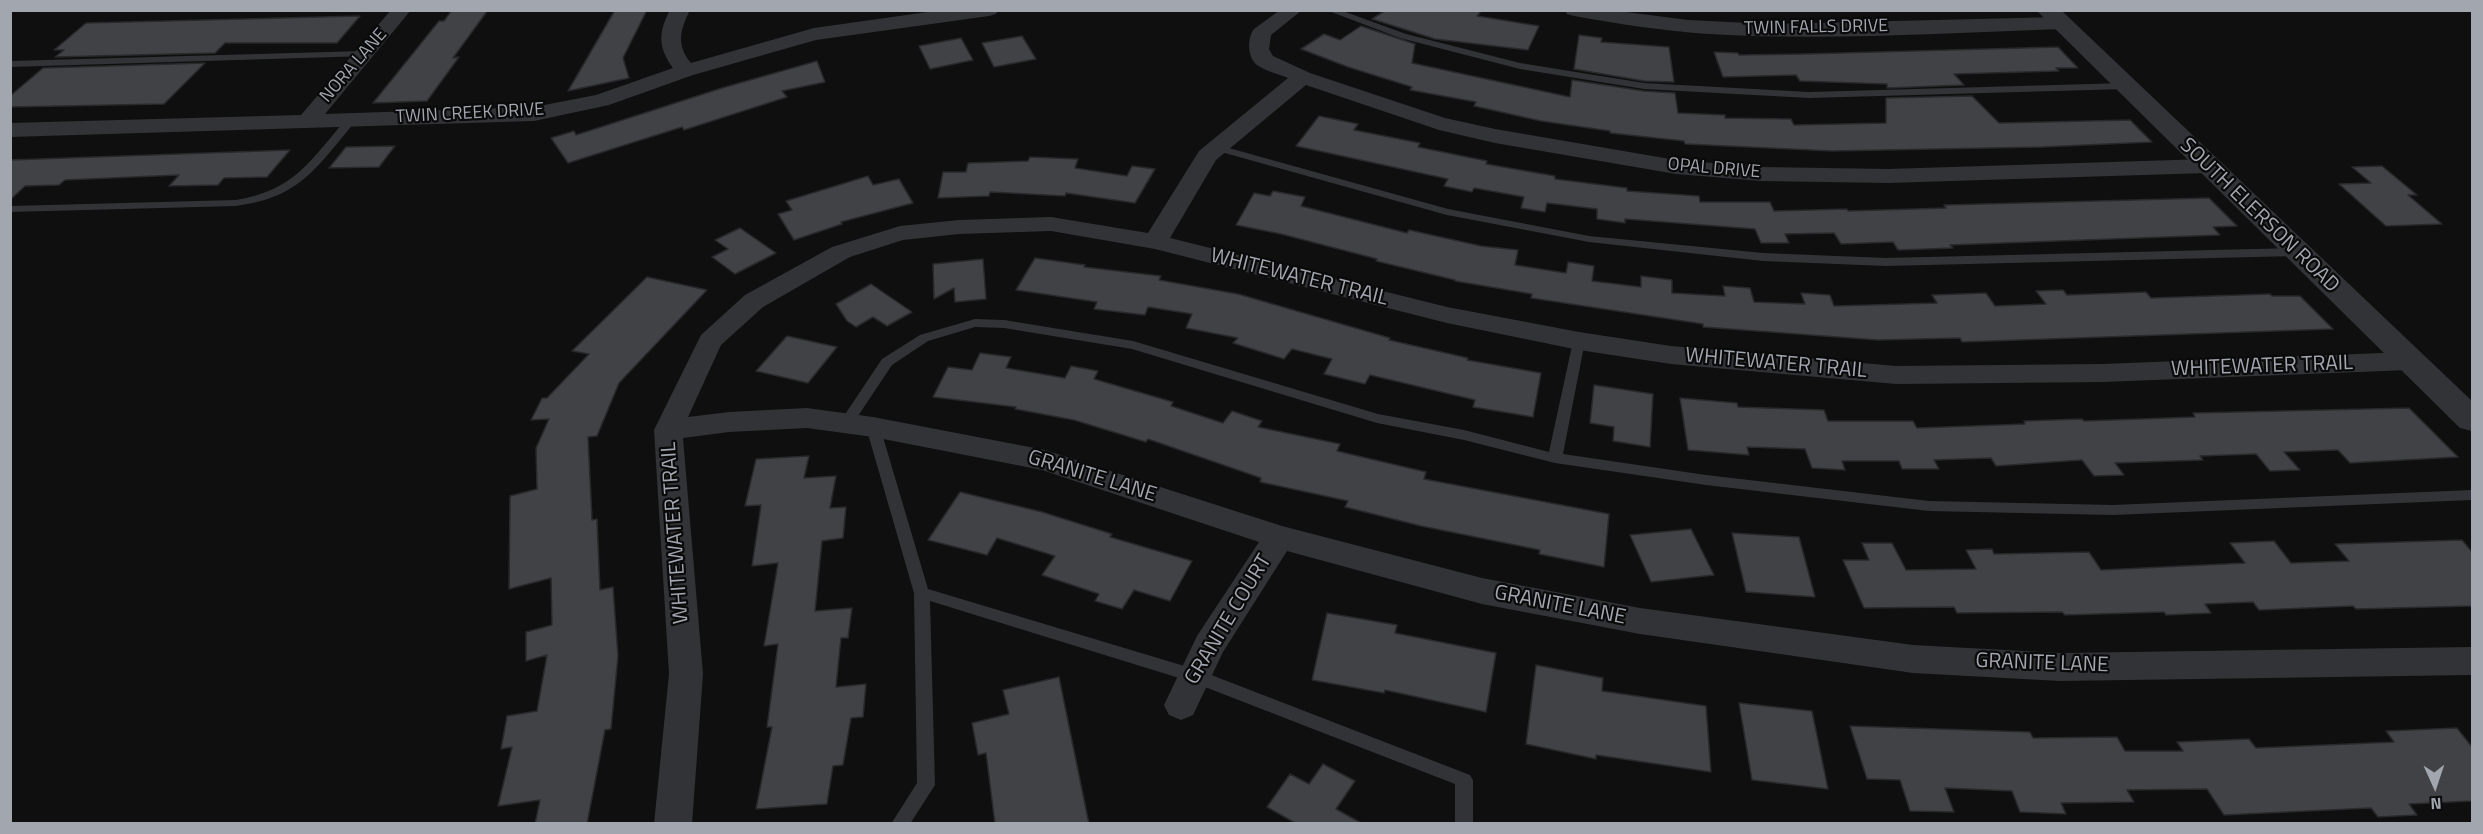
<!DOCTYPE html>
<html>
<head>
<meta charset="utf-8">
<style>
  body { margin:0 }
  #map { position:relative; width:2483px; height:834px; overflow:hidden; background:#0f0f10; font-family:"Titillium Web",sans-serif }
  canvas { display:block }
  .frame { position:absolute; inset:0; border:12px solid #a2a6af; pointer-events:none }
  .north { position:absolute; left:2405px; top:756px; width:60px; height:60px; -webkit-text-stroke:4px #0a0a0b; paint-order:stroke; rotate:177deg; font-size:16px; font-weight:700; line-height:24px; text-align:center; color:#a2a6af }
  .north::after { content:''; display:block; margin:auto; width:21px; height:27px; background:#a2a6af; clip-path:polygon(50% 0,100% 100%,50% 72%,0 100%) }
</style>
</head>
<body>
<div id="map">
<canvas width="2483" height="834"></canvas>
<div class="frame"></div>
<div class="north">N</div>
</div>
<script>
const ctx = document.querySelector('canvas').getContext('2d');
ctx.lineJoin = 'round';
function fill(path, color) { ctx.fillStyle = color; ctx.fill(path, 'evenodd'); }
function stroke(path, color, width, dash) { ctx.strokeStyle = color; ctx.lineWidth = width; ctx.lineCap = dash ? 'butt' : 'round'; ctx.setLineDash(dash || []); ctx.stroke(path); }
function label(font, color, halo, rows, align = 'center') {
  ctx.font = font + ' "Titillium Web",sans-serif'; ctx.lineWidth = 4.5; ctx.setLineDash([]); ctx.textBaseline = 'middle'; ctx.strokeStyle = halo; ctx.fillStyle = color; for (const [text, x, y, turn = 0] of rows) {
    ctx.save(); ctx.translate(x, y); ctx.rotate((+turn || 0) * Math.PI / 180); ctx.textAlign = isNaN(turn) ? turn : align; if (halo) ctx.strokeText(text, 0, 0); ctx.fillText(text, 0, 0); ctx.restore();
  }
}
const building = new Path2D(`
  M452 10H488L453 58 459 57 427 101 373 103 439 21H444Z
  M615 10H647L623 58 629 78 568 91Z
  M1386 10H1482L1477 16 1539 26 1528 50 1435 39 1372 19Z
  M360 16 337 43H225L215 53 55 57 64 50H54L86 23Z
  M1361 26 1415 44 1412 63 1570 97 1572 80 1644 91 1675 93 1678 113 1725 115V118L1791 119 1794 125 1886 123V98L1972 96 1999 123 2130 120 2152 142 2042 147 1832 151 1685 144 1684 141 1610 133V131L1541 121 1474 106 1476 102 1410 90 1412 87 1348 67 1301 49 1324 34 1340 40Z
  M1579 35 1602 38 1601 42 1669 47 1674 82 1644 81 1574 69Z
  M1022 36 1036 59 994 67 982 43Z
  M961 38 973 60 930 69 919 46Z
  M2058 47 2078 68H2056L2059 71 1954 74 1964 85 1887 88V84L1800 81 1796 75 1723 77 1714 52 1738 53 1739 55 1804 54Z
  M817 61 825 82 782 91 787 97 684 130 682 127 568 163 551 138 574 131 576 135 722 88Z
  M205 63 164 104 10 107V96L43 68Z
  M1319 116 1358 124 1354 130 1420 143 1418 147 1487 161 1486 164 1555 176V179L1627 188V191L1699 196 1700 202H1770L1774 211 1847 209 1848 211 1946 208 1944 205 2209 198 2237 226 2213 227 2220 235 1950 245 1953 248 1898 250 1893 242 1841 244 1834 233 1785 234 1789 243H1761L1755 229 1625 219V223L1597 219V209L1547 203 1545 212 1521 208 1524 197 1474 188 1472 192 1444 186 1448 179 1296 146Z
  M395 146 379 167 329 168 346 147Z
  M290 150 267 177 224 178 218 185 169 186 179 175 65 180 59 185 25 186 10 200V160Z
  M1030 157 1078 159 1075 168 1127 176 1132 166 1155 169 1135 203 1066 193 1065 196 990 192 989 196 938 198 943 172H966L968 163 1028 161Z
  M2382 166 2417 195H2408L2442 224 2386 226 2339 184 2371 183 2352 167Z
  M868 176 873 185 899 179 913 203 841 222 842 224 794 240 778 214 792 210 786 201Z
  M1273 191 1305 197 1301 206 1407 233 1409 230 1481 246 1518 250 1515 265 1566 273 1568 262 1594 266 1592 281 1641 287V276L1672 280V293L1725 296 1723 286 1750 288 1754 302 1805 304 1801 293 1830 295 1834 306 1937 303 1932 295 1986 293 1995 306 2046 304 2036 291 2063 290 2067 295 2146 292 2151 298 2270 294 2272 296H2300L2333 329 1962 342 1960 338 1878 340 1703 327V324L1531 298 1532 294 1455 281V280L1376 261 1377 259 1281 234 1236 225 1254 193 1270 196Z
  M740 228 776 253 735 274 712 257 728 249 715 240Z
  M1035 258 1085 265 1084 267 1161 276 1159 280 1238 294 1390 338 1389 340 1468 358 1467 360 1541 373 1533 417 1473 407 1475 400 1370 375 1365 384 1324 374 1332 359 1292 349 1284 359 1233 343 1238 338 1186 328 1192 314 1148 307 1145 315 1094 309 1097 302 1016 290Z
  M983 259 986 299 955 302 954 288 934 299 933 264Z
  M647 277 707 290 619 383 597 436 588 437 592 520 597 519 600 590 613 587 618 656 611 729 605 730 587 824H535L540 800 498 806 512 747 501 749 507 716 537 711 547 655 526 661V632L552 625 551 578 509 589 510 496 537 489 536 448 549 419 531 420 542 398H547L589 354 572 351Z
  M871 284 912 312 887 326 873 317 856 327 847 321 836 304Z
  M787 336 837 347 808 383 756 371Z
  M980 353 1011 357 1006 368 1065 378 1071 366 1098 371 1094 379 1173 402 1171 406 1223 423 1232 411 1262 421 1258 427 1340 444 1337 451 1426 472 1424 479 1609 514 1604 567 1539 554 1540 550 1421 526 1345 507 1348 501 1260 482 1261 478 1148 439 1146 442 1074 420 1015 409 1016 407 933 397 948 367 972 370Z
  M1594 385 1653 394 1650 447 1613 441 1614 427 1590 423Z
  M1680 398 1737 403 1738 407 1824 410 1828 421H1913L1917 428 2025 424 2024 421 2082 419 2084 421 2195 417 2193 413 2409 408 2458 457 2350 463 2338 450 2284 452 2300 470 2270 471 2256 454 2200 456 2203 460 2115 463 2124 475 2094 476 2082 460 1996 466 1991 458 1934 460 1939 469H1902L1899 461H1842L1845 470 1812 468 1805 449 1747 447 1749 455 1688 450Z
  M809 456 804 478 836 476 830 508 846 507 843 538 822 541 815 611 852 608 848 638H841L836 687 866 684 863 717 851 718 843 765 833 766 827 804 756 809 772 727H767L778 644 764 646 778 563 752 566 761 505 745 506 756 459Z
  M960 492 1042 512 1112 534 1110 537 1192 561 1170 601 1134 590 1122 609 1095 601 1099 594 1042 575 1055 556 997 538 987 555 928 540Z
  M1691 529 1714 575 1651 582 1630 535Z
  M1732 533 1799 537 1815 597 1746 592Z
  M2462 540 2472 552V606L2356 609 2353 606 2259 610 2253 602 2205 604 2211 613 2166 615 2164 612 2065 615 2062 612 1957 613 1954 607 1864 608 1843 560H1869L1862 543H1892L1906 570 1976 569 1966 550 1992 549 1994 554 2089 552 2101 570 2245 563 2230 543 2274 541 2291 563 2349 561 2335 544Z
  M1327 613 1397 625 1395 633 1496 653 1486 712 1385 690 1384 693 1312 680Z
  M1536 665 1603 678 1602 691 1706 706 1711 772 1596 755V759L1526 744Z
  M1059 677 1089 824H995L986 753 978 755 972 723 1009 714 1003 690Z
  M1739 703 1812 711 1828 789 1752 780Z
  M1850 726 2030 732 2033 738 2117 737 2125 751H2183L2177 742 2249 739 2256 748 2394 742 2386 731 2457 728 2472 747V801L2409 804 2417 815 2378 817 2371 808 2224 815 2207 789 2127 790 2134 802 2061 803 2066 814 2020 812 2012 791 1945 788 1954 812 1910 811 1900 780 1867 779Z
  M1323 764 1355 781 1336 809 1363 824H1297L1267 807 1290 774 1309 784Z`);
fill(building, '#414245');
stroke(building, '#29292c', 1.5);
fill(new Path2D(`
  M1326 10H1340L1406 34 1520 63 1644 83 1809 92 2125 83 2130 86 2125 89 1809 98 1644 89 1520 69 1400 38Z
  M364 51 369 54 367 56 10 67V61Z
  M351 117 355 118V122C315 169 301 197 236 206L10 212V206L236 200C294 191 312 159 347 118Z
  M1218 145 1448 209 1589 236 1763 253 1886 258 2296 248 2302 252 2296 256 1886 266 1763 261 1589 242 1447 215 1214 150V146Z
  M975 319 1004 320 1133 341 1378 414 1464 430 1549 452 1573 341 1579 337 1585 341 1563 454 1706 475 1929 501 2113 505 2472 490V500L2113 515 1929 511 1706 485 1555 463 1464 440 1377 423 1132 349 1004 328 975 327 928 341 892 365 852 425H842L840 422 882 359 920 335Z
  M873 422 880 427 928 589 1201 671 1470 775 1473 780V824H1455V784L1192 682 930 601 935 785 910 824H891L917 783 914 593 866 427Z`), '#323336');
fill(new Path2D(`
  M391 10H411L325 114 534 107 596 95 673 68C658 47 658 33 670 10H690C680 30 676 45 691 63L814 28 942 10H998L996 14 989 16 816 40 693 75 609 105 534 121 10 137V123L301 115Z
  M1280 10H1302L1271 35 1269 49 1273 56 1310 73 1445 118 1495 129 1676 160 1762 167 1888 169 2207 159 2215 161 2218 166 2215 171 2207 173 1888 183 1762 181 1676 174 1495 143 1439 130 1306 85 1216 160 1170 238 1447 307 1579 332 1671 346 1896 366 2103 364 2409 352 2419 355 2423 361 2419 367 2409 370 2103 382 1896 384 1671 364 1579 350 1447 323 1155 249 1051 231 959 234 903 240 850 257 763 307 721 345 688 417 729 412 807 408 873 417 1045 450 1282 526 1482 578 1640 608 1913 645 2060 653 2472 647V675L2060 681 1913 673 1640 634 1482 604 1287 551 1223 652 1193 715 1181 720 1169 715 1164 705 1197 636 1259 542 1042 470 873 437 807 428 729 432 683 438 703 674 692 824H654L669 674 654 430 701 335 745 295 832 247 900 226 959 220 1051 217 1148 233 1199 151 1288 78C1279 74 1265 71 1257 65 1247 57 1247 38 1254 29Z
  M1565 10H1611L1688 20 1769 24 2060 17 2067 19 2070 23 2067 27 2060 29C1943 33 1826 41 1709 34 1664 31 1619 24 1574 16L1567 14Z`), '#323336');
fill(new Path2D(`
  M2036 10H2061L2472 401V431L2460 428Z`), '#323336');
label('18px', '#a2a6af', '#0a0a0b', [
  ["TWIN FALLS DRIVE",1816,28,-1],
  ["NORA LANE",354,66,-49],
  ["TWIN CREEK DRIVE",470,114,-3],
  ["OPAL DRIVE",1714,169,5]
]);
label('21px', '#a2a6af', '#0a0a0b', [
  ["SOUTH ELERSON ROAD",2259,216,44],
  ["WHITEWATER TRAIL",1299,278,14],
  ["WHITEWATER TRAIL",1776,364,5],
  ["WHITEWATER TRAIL",2262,367,-2],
  ["GRANITE LANE",1092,477,17],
  ["WHITEWATER TRAIL",676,533,-94],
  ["GRANITE LANE",1560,606,11],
  ["GRANITE COURT",1229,620,-59],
  ["GRANITE LANE",2042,664,2]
]);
</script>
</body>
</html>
